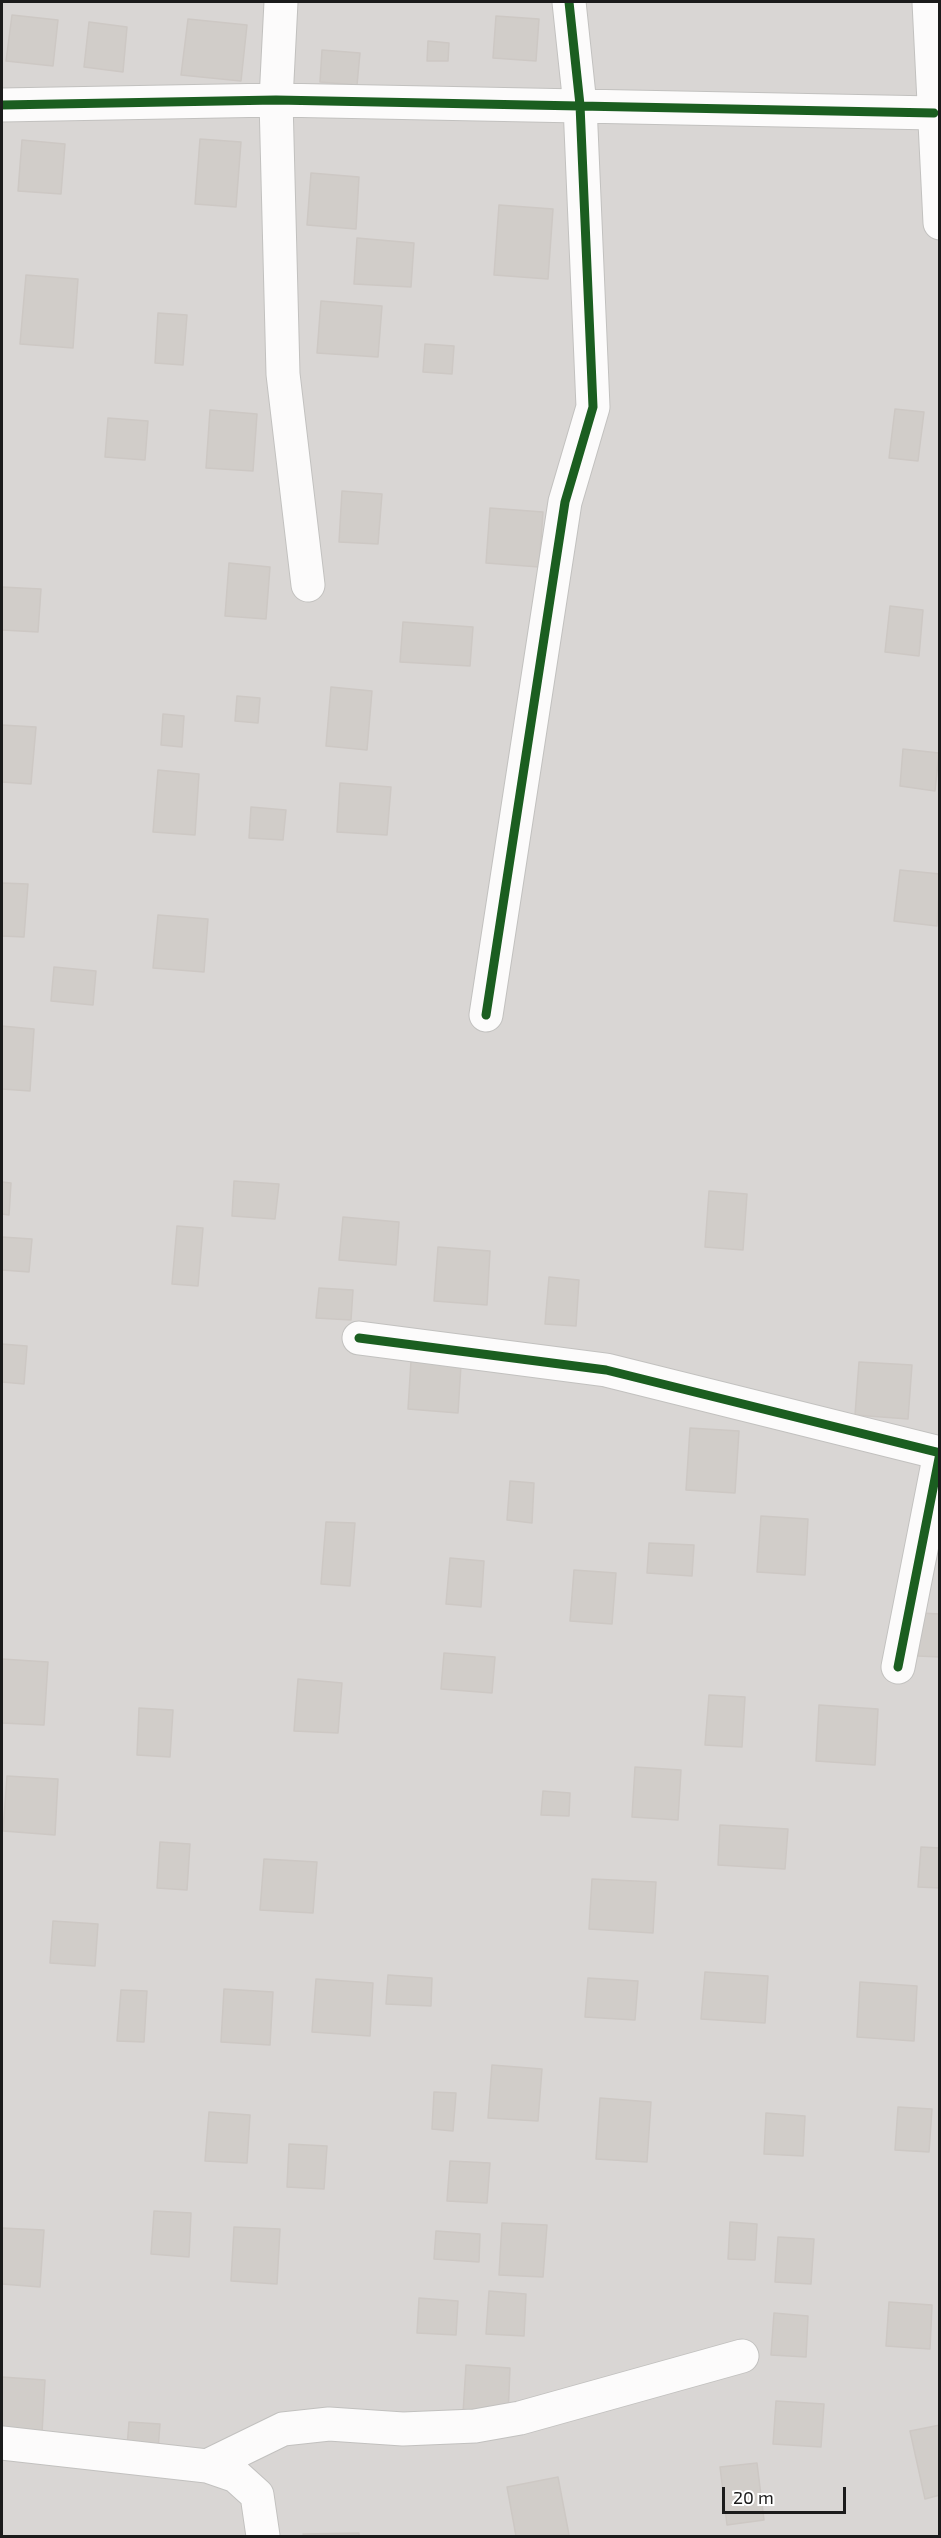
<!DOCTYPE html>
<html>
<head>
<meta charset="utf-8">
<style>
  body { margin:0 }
  #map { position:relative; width:941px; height:2538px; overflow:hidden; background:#eae7e2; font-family:"Exo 2",sans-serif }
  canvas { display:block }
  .frame { position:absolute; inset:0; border:3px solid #1b1b1b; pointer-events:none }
  .scale { position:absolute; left:722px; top:2487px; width:124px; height:27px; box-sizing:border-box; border:3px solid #1b1b1b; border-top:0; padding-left:8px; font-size:18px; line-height:21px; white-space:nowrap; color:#1b1b1b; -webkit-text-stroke:4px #fff; paint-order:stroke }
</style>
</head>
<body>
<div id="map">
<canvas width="941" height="2538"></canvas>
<div class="frame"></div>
<div class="scale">20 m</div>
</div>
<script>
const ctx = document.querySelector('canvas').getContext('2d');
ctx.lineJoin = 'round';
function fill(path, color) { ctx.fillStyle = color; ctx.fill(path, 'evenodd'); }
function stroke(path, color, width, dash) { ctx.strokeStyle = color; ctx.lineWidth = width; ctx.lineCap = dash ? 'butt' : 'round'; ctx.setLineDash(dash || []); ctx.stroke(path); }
fill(new Path2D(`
  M2 2H939V2536H2Z`), '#d9d6d4');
const building = new Path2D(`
  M12 15 58 20 53 66 6 61Z
  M496 16 539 19 536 61 493 58Z
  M188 19 247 25 241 81 181 75Z
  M89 22 127 27 123 72 84 67Z
  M428 41 449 43 448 61H427Z
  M322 50 360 53 357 85 320 82Z
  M200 139 241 142 236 207 195 204Z
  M22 140 65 144 61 194 18 191Z
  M311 173 359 177 356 229 307 225Z
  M499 205 553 209 548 279 494 275Z
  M357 238 414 243 411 287 354 284Z
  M26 275 78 279 73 348 20 344Z
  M321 301 382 306 378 357 317 353Z
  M158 313 187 315 183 365 155 363Z
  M425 344 454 346 452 374 423 372Z
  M895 409 924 412 918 461 889 458Z
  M210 410 257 414 253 471 206 468Z
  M108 418 148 421 145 460 105 457Z
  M342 491 382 494 378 544 339 542Z
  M490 508 543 512 539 567 486 563Z
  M229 563 270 567 266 619 225 616Z
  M2 587 41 589 38 632 2 630Z
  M890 606 923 610 919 656 885 652Z
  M403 622 473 627 470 666 400 662Z
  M331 687 372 691 367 750 326 746Z
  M237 696 260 698 258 723 235 721Z
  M163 714 184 716 182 747 161 745Z
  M2 725 36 727 31 784 2 782Z
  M903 749 939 753 935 791 900 786Z
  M158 770 199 774 195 835 153 832Z
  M340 783 391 787 387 835 337 832Z
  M251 807 286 810 283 840 249 838Z
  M900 870 940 874 937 926 894 921Z
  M2 883 28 884 24 937 2 936Z
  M158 915 208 919 204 972 153 968Z
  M54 967 96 971 93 1005 51 1001Z
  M2 1026 34 1029 30 1091 2 1089Z
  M234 1181 279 1184 275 1219 232 1216Z
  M2 1182 11 1183 9 1215 2 1214Z
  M709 1191 747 1194 743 1250 705 1247Z
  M343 1217 399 1222 396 1265 339 1260Z
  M177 1226 203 1228 198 1286 172 1284Z
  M2 1237 32 1239 29 1272 2 1270Z
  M438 1247 490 1251 487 1305 434 1301Z
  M549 1277 579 1280 576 1326 545 1324Z
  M319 1288 353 1290 351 1320 316 1318Z
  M2 1344 27 1346 24 1384 2 1382Z
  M411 1361 461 1365 458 1413 408 1409Z
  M859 1362 912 1365 908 1419 855 1415Z
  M690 1428 739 1431 735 1493 686 1490Z
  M510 1481 534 1483 532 1523 507 1520Z
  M761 1516 808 1519 805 1575 757 1572Z
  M326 1522 355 1523 350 1586 321 1584Z
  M649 1543 694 1545 692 1576 647 1573Z
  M450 1558 484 1561 481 1607 446 1604Z
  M574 1570 616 1573 612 1624 570 1621Z
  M920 1613 940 1614V1657L918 1656Z
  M444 1653 495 1657 492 1693 441 1689Z
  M2 1659 48 1662 44 1725 2 1723Z
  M298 1679 342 1683 338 1733 294 1731Z
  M709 1695 745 1697 742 1747 705 1745Z
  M819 1705 878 1709 875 1765 816 1761Z
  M139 1708 173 1710 170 1757 137 1755Z
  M635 1767 681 1770 678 1820 632 1817Z
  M7 1776 58 1779 55 1835 3 1831Z
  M543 1791 570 1793 569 1816 541 1815Z
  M720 1825 788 1829 785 1869 718 1865Z
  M160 1842 190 1844 187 1890 157 1888Z
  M921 1847 940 1848V1888L918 1887Z
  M264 1859 317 1862 313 1913 260 1910Z
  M592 1879 656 1882 653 1933 589 1929Z
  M53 1921 98 1924 95 1966 50 1963Z
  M705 1972 768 1976 765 2023 701 2019Z
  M388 1975 432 1978 431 2006 386 2004Z
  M588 1978 638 1981 635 2020 585 2017Z
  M316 1979 373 1983 370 2036 312 2032Z
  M860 1982 917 1986 914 2041 857 2037Z
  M224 1989 273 1992 270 2045 221 2042Z
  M121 1990 147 1991 144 2042 117 2041Z
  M492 2065 542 2069 538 2121 488 2118Z
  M434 2092 456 2093 453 2131 432 2129Z
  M600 2098 651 2102 647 2162 596 2159Z
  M898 2107 932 2109 929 2152 895 2150Z
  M209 2112 250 2115 247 2163 205 2161Z
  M766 2113 805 2116 803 2156 764 2154Z
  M289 2144 327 2146 324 2189 287 2187Z
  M450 2161 490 2163 487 2203 447 2201Z
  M154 2211 191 2213 189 2257 151 2254Z
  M730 2222 757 2224 755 2260 728 2259Z
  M502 2223 547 2225 543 2277 499 2275Z
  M234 2227 280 2229 277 2284 231 2281Z
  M2 2228 44 2230 40 2287 2 2284Z
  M436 2231 480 2234 479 2262 434 2259Z
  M778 2237 814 2239 811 2284 775 2282Z
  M489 2291 526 2294 524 2336 486 2334Z
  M419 2298 458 2301 456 2335 417 2333Z
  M889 2302 932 2305 930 2349 886 2346Z
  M774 2313 808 2316 806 2357 771 2355Z
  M466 2365 510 2368 508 2416 463 2413Z
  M2 2377 45 2380 42 2433 2 2431Z
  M776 2401 824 2404 821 2447 773 2444Z
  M129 2422 160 2424 158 2449 127 2447Z
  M940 2425V2495L925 2499 910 2431Z
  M757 2463 764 2520 727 2525 720 2467Z
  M558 2477 569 2535 516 2536 507 2487Z
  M359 2533V2536H304L303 2534Z`);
fill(building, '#d1cdc9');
stroke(building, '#cdc8c4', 1.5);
const street = new Path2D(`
  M281 2 276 100 283 374 308 585
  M929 2 940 223
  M2 105 276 100 934 113
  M486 1015 565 502 593 407 580 105 569 2
  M359 1338 606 1370 940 1453 898 1667
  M2 2443 207 2466 236 2476 257 2495 263 2536
  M207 2466 283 2429 329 2424 403 2429 475 2426 520 2418 742 2356`);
stroke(street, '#c2c1bf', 35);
stroke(street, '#fcfbfb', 33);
stroke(new Path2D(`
  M2 105 276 100 934 113
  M486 1015 565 502 593 407 580 105 569 2
  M359 1338 606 1370 940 1453 898 1667`), '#1b5e20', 9);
</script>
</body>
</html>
